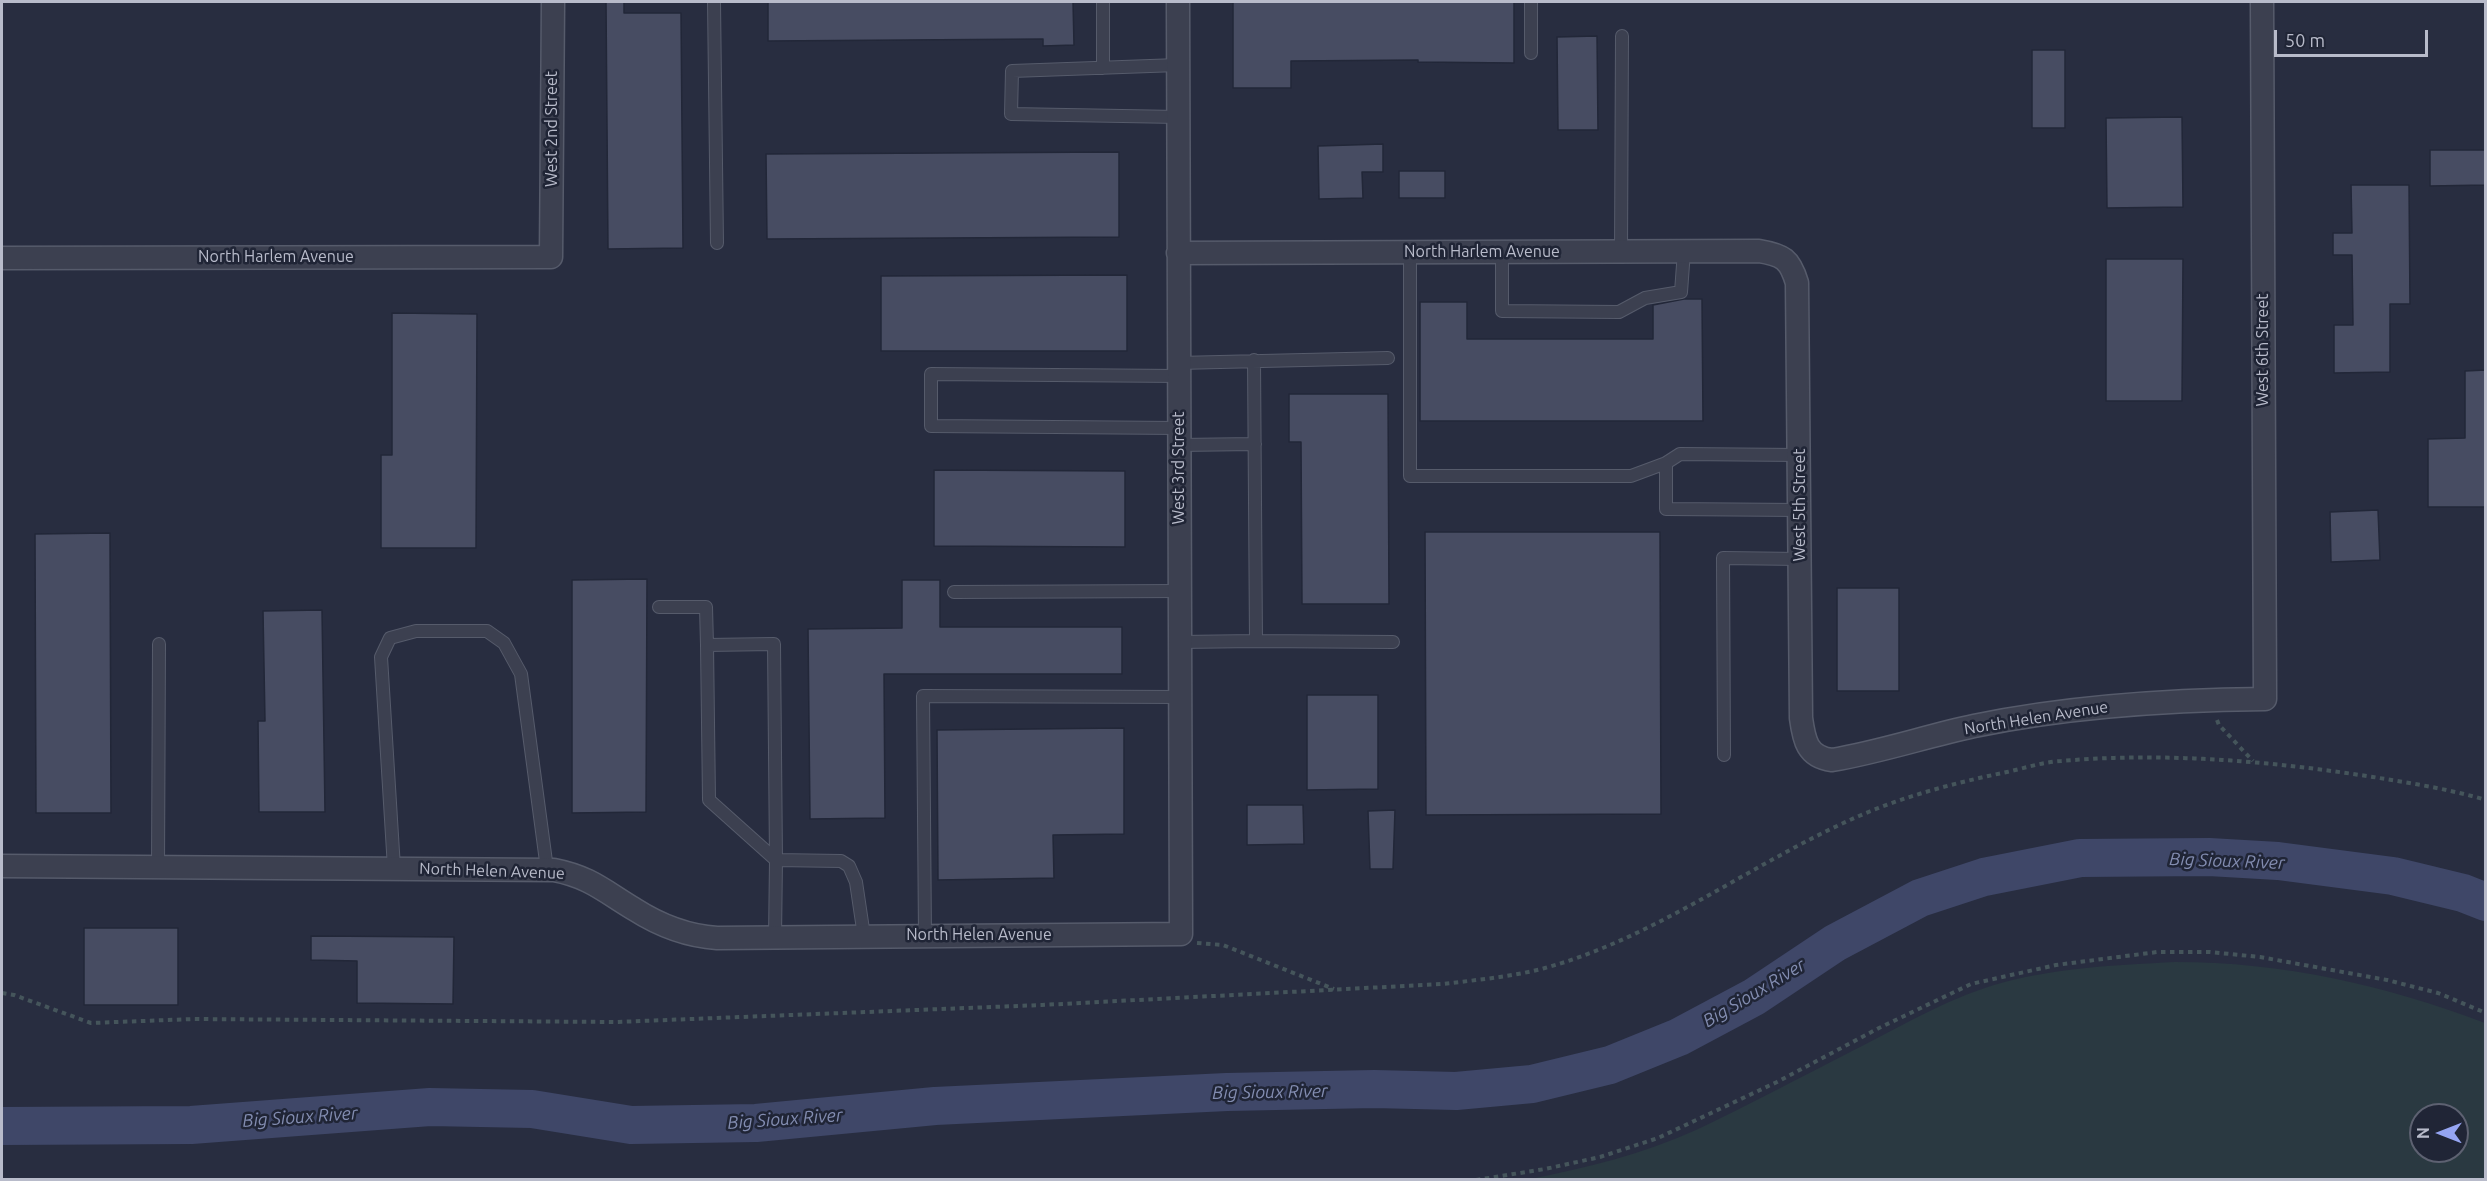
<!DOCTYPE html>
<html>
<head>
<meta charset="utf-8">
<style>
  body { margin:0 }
  #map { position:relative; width:2487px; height:1181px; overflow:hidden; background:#282d40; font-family:Ubuntu,sans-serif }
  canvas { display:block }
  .frame { position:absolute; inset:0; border:3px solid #b8bbca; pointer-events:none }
  .north { position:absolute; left:2409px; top:1103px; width:60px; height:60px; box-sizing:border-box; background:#202536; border:2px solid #5d6171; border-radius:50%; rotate:270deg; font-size:16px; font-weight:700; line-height:24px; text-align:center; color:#b8bbca }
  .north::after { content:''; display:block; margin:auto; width:21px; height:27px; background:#95a5f3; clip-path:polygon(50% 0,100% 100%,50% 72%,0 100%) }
  .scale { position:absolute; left:2274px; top:30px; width:154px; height:27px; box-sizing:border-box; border:3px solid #b8bbca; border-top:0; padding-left:8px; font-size:18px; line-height:21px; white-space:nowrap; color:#b8bbca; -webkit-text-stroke:4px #202536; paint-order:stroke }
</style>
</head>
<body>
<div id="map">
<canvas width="2487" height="1181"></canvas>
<div class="frame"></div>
<div class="north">N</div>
<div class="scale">50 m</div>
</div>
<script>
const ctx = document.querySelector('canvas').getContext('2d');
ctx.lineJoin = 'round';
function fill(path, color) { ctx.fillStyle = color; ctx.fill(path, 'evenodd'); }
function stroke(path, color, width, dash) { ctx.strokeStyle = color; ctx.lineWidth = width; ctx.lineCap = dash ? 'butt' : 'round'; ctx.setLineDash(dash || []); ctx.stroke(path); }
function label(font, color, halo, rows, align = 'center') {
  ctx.font = font + ' Ubuntu,sans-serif'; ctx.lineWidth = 5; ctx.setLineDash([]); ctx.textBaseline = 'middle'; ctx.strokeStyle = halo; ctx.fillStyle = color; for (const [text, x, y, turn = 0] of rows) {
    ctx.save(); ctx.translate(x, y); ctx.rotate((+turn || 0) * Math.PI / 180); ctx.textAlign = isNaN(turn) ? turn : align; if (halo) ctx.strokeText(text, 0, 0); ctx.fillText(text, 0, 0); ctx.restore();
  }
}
fill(new Path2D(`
  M2175 962C2283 962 2385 985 2485 1023V1179H1530C1586 1168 1643 1154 1696 1130 1749 1105 1801 1077 1854 1050 1900 1027 1945 1000 1994 985 2051 968 2117 965 2175 962ZM2421 1115H2457V1151H2421Z`), '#2a3941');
stroke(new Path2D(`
  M2 1126 191 1125 430 1107 532 1109 631 1125 756 1123 935 1106 1227 1092 1374 1089 1456 1091 1532 1084 1610 1065 1679 1037 1754 997 1835 943 1920 898 1984 877 2080 858 2209 857 2278 861 2393 876 2463 893 2486 902`), '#3f4768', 38);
const building = new Path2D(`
  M606 2H624V13H681L683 248 608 249Z
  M768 2H1073L1074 45 1043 46V39L768 41Z
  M1233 2H1514V63L1418 62V60L1291 61V88H1233Z
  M1597 36 1598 130H1558L1557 37Z
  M2032 50H2065V128H2032Z
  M2182 117 2183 207 2107 208 2106 118Z
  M1383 144V172H1362L1363 198 1319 199 1318 146Z
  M2430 150H2486V185L2430 186Z
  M1119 152V237L767 239 766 154Z
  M1399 171H1445V198H1399Z
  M2351 185H2409L2410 304H2390V372L2334 373V325H2353L2352 255H2333V233H2352Z
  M2106 259H2183L2182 401H2106Z
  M1127 275V351H881V276Z
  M1684 299H1702L1703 421H1420V302H1467V339H1653V305Z
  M392 313 477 314 476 548H381V455H392Z
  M2486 370 2485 507H2428V439L2465 438V371Z
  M1289 394H1388L1389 604H1302L1301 442H1289Z
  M934 470 1125 471V547L934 546Z
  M2378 510 2380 560 2331 562 2330 512Z
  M1425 532H1660L1661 814 1426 815Z
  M110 533 111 813H36L35 534Z
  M647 579 646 812 572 813V580Z
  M902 580H940V627H1122V674H884L885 818 810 819 808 629 902 628Z
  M1837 588H1899V691H1837Z
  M322 610 325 812H259L258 721H265L263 611Z
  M1307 695H1378V789L1307 790Z
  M1124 728V834L1053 835 1054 878 938 880 937 730Z
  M1247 805H1303L1304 844 1247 845Z
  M1395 810 1393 869H1370L1368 811Z
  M84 928H178V1005H84Z
  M311 936 454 937 453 1004 357 1003V961L311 960Z`);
fill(building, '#474c62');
stroke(building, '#222738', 1.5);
const lane = new Path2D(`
  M714 2 717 243
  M1103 2V68
  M1531 2V53
  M1178 65 1012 71 1011 114 1178 117
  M1621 251 1622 36
  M1410 252V476H1631L1666 463 1680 454 1799 455
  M1502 252V311L1619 312 1645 298 1681 292 1684 251
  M1178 363 1388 358
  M1178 376 931 374V426L1178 428
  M1179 445 1255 444
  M1666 463V509L1800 510
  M954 592 1180 591
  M659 607H706L707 645
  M1256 641 1393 642
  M1180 642 1256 641 1254 360
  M774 644 776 860 709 800 707 645Z
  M1724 755 1723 558 1800 559
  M158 867 159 644
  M394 868 381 657 390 638 416 631H487L504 643 521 674 547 869
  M925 936 923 696 1180 697
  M775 938 776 860 841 861 849 866 856 882 864 936`);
const street = new Path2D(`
  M1178 253 1759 251C1783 255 1790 259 1797 283L1801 718C1804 740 1807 757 1832 760 1880 752 1927 736 1974 726 2070 706 2167 700 2265 699L2262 2
  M2 258 551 257 553 2
  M2 866 554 870C590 877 604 891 634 909 659 925 687 936 717 938L1181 934 1178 2`);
stroke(lane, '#565b6b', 14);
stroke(street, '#565b6b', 25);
stroke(new Path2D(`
  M2217 720 2219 725 2253 761
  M1197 943 1223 945 1334 989
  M2 993 14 995 91 1023 194 1019 616 1022 1042 1005 1442 984C1476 980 1511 977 1545 968 1654 938 1748 866 1850 820 1900 797 1954 783 2007 772 2025 768 2043 762 2061 761 2165 752 2270 761 2373 777 2410 783 2449 789 2486 800
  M1476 1180 1545 1169 1600 1157 1658 1138 1777 1082 1879 1028 1971 984 2056 965 2157 952H2210L2260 957 2387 980 2438 993 2486 1013`), '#45555b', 4, [4.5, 4.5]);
stroke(lane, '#3c4050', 12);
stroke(street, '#3c4050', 22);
label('16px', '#b8bbca', '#202536', [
  ["West 2nd Street",552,129,-90],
  ["North Harlem Avenue",1482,252],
  ["North Harlem Avenue",276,257],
  ["West 6th Street",2263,350,-90],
  ["West 3rd Street",1179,468,-90],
  ["West 5th Street",1800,505,-90],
  ["North Helen Avenue",2036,718,-9],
  ["North Helen Avenue",492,871,2],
  ["North Helen Avenue",979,935]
]);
label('italic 18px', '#828cb0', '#202536', [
  ["Big Sioux River",2227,861,2],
  ["Big Sioux River",1754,993,-31],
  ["Big Sioux River",1270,1092,-1],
  ["Big Sioux River",300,1117,-4],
  ["Big Sioux River",785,1119,-4]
]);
</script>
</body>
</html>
